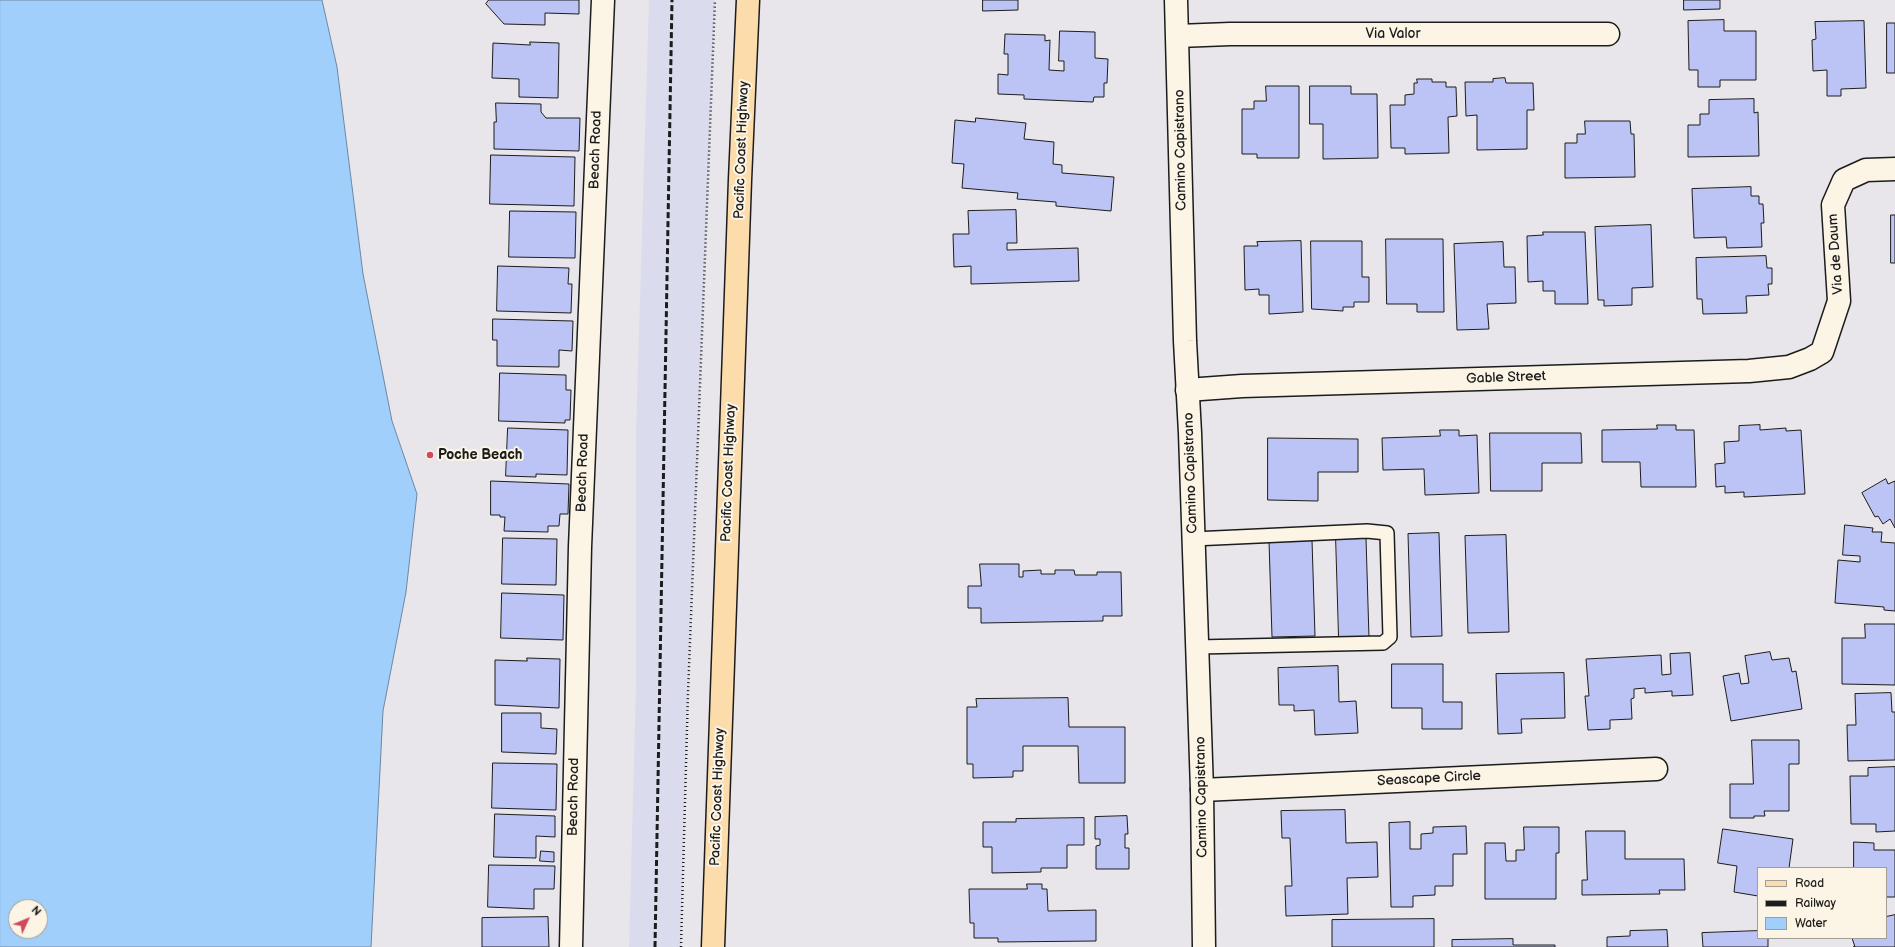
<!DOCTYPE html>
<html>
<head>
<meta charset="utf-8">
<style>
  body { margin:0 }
  #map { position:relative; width:1895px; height:947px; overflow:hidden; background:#e8e6ea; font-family:"Balsamiq Sans",sans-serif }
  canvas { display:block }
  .legend { position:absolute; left:1757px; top:867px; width:130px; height:72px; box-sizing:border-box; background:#fcf5e5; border:1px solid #a29e95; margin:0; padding:5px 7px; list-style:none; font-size:12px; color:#1c1c1c }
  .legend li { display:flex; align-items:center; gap:8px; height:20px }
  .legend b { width:20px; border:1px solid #a29e95 }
  .north { position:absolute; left:8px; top:899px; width:40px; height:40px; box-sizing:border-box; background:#fcf5e5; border:1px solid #a29e95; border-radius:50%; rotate:46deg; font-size:11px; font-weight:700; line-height:16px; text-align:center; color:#1c1c1c }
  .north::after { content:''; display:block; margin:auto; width:14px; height:18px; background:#d1495b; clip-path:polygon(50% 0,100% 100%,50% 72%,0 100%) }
</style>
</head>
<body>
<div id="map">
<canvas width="1895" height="947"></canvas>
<ul class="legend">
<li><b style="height:5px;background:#fddcac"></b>Road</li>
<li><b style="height:5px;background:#1c1c1c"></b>Railway</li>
<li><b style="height:11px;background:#a1cffc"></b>Water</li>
</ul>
<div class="north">N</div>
</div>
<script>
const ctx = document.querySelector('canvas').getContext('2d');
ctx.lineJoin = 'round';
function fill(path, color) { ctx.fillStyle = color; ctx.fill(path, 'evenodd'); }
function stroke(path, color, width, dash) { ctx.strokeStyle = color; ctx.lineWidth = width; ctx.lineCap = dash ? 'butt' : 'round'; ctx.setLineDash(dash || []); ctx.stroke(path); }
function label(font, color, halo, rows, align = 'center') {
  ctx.font = font + ' "Balsamiq Sans",sans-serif'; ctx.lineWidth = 4; ctx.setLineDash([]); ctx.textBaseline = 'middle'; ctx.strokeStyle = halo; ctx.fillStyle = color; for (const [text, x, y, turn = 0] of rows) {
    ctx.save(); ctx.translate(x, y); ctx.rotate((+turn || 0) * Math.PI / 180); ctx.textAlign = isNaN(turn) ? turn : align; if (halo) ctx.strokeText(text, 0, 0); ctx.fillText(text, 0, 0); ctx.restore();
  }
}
fill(new Path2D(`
  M649 0H715L688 694 681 947H629L636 686V431Z`), '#dadced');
const water = new Path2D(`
  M0 0H322L337 67 363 274 392 421 417 494 406 592 383 711 371 947H0ZM16 907H40V931H16Z`);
fill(water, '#a1cffc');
stroke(water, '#6c87a2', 1);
const building = new Path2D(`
  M489 0H579V14L545 13V25L504 24 486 4Z
  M983 0H1018V10L983 11Z
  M1684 0H1720V9L1684 10Z
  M1724 20V31H1756V80H1720V87H1698V70H1689L1688 21Z
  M1864 21 1866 88 1841 89V96H1827V70L1813 71 1812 40 1816 39 1815 22Z
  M1887 23H1895V73H1887Z
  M1060 31 1095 32V58L1108 59 1107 83H1104V97H1094L1093 102 1024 99V95L998 94V74L1008 75V54H1004L1005 34 1045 35V41L1050 40 1049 70 1064 71V61H1059Z
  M530 42 559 43 558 98 519 97V79L492 78 493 43 530 45Z
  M1505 78 1506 83H1533L1534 110H1527V149L1477 150V115L1466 116 1465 82H1493V79Z
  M1417 79H1432V82H1446V87H1456L1457 116 1448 117 1449 153 1405 154V148H1391L1390 105H1405V95L1414 94V83H1417Z
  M1266 86H1299V158H1257V154H1242V109H1254V101H1266Z
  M1310 86H1351V94H1377L1378 158 1323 159V124H1310Z
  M1754 99V113L1758 112 1759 156 1688 157V125H1700V114H1709V100Z
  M496 103 541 104V112L546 118H580L579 151 494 149V122H496Z
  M976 118 1026 123 1024 139 1054 142 1053 164 1062 165V173L1114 177 1111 211 1056 206V202L1017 199 1018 193 962 188 964 164 952 163 955 120 975 122Z
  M1585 121H1630L1631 134H1634L1635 177 1565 178V143H1577V134H1585Z
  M491 155 575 157 574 206 490 204Z
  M1751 187V196H1759V204H1763L1764 223H1761L1762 247 1727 248 1726 237 1694 238 1692 189Z
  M1016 210 1017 243H1007V250L1078 248 1079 281 971 284V266L954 267 953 234H969L968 211Z
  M510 211 576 212 575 258 509 257Z
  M1891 215H1895V263H1891Z
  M1651 225 1653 287 1632 288V305L1604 306V300H1598L1595 227Z
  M1543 232H1585L1588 304H1555V291H1543V281L1528 282 1527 236 1543 235Z
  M1386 239H1443L1444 312H1417V304H1387Z
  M1301 241 1303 312 1269 314V295H1259V289L1245 290 1244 246H1258L1257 242Z
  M1311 241H1362V277H1369V302H1354V307H1343V311L1312 309Z
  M1503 242 1504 267H1515L1516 303 1487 304 1489 329 1457 330 1454 244Z
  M1766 256 1767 268H1772V284H1768L1769 295 1746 296 1747 313 1703 314 1702 299H1697L1696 258Z
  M498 266 569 268 568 284H572L571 313 497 311Z
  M493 319 573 321 572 351 559 350V367L497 366V340H493Z
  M500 373 566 375V390H571L570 420H565V423L499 421Z
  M1657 425H1676V430H1694L1696 487H1641L1640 462H1602V430L1657 429Z
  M1760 425V430L1786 428V431L1801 430 1805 494 1744 497V492L1725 493V486L1716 487 1715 464 1725 463 1724 442 1739 441V426Z
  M508 428 568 430 567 475 536 474V477L506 476Z
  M1440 430H1459V436L1477 435 1479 493 1425 495 1424 469 1383 470 1382 438 1440 436Z
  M1490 433H1581L1582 463H1542V491H1491Z
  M1268 438 1358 439V472H1318V501L1268 500Z
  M1886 479 1888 484 1895 481V528L1890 519 1883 524 1878 516 1875 517 1862 493Z
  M491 481 569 484 568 514H560L559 526H548V532L504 531 505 517H500V515H491Z
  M1845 525 1873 528 1872 532H1882L1881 542 1895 543V611L1884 610V607L1835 603 1838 560 1860 562V556L1843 555Z
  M1439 533 1442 636 1411 637 1408 534Z
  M1506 535 1509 632 1468 633 1465 536Z
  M503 538 557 539 556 585 502 584Z
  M1336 538H1366L1369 638 1339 639Z
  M1312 540 1315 636 1272 637 1269 541Z
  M980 564H1019V577H1023V571L1041 570V574H1055V570H1074L1075 575H1097V572H1121L1122 616H1103V621L981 623V608H968V586H981Z
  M502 593 564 595 563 640 501 638Z
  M1865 624H1895V685L1842 684V638H1865Z
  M1770 652 1772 660 1789 658 1792 672 1796 671 1802 709 1731 721 1723 676 1739 673 1741 684 1749 683 1745 656Z
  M1690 653 1693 695 1672 696V691L1645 693V688L1634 689V698L1631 699 1632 719 1610 720V729L1588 730 1585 696H1589L1586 659 1661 655 1662 675 1671 674 1670 654Z
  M527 658 560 659 559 708 495 705V660L527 661Z
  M1392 664H1443V702H1462V729H1422V708H1392Z
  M1338 666 1339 702 1356 701 1358 733 1315 735 1314 710 1294 711V705H1279L1278 668Z
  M1564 673 1565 718 1521 719 1522 733 1498 734 1496 674Z
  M1891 693 1892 712H1895V760L1848 761 1847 725H1856L1855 694Z
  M1068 698 1069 727H1125V783H1079L1078 746H1023V771H1013V777L973 778V764H967V707H977L976 699Z
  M502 713H541V728L557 729 556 754 502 752Z
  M1752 740H1799V764H1789V811H1764L1765 816H1754V818H1730V784H1753Z
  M493 763 557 764 556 810 492 808Z
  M1895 767V831L1876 832V824H1851L1850 776H1868V768Z
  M1345 810 1346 843 1377 842 1378 877 1347 878 1348 914 1286 916 1285 886H1292L1290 838H1282L1281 811Z
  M495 814 555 816V837L536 836V858L494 857Z
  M1127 816 1128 834H1125V848H1129V869H1096V846L1100 845V839H1095V817Z
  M1084 818V845H1067V868H1041V872L992 873V847H983V822H1016V819Z
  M1410 822V849H1421V834L1433 833V827L1466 826 1467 854H1453V886H1435V895L1413 896V907H1391L1389 823Z
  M1524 827H1559V853H1556V899H1485V843H1505L1506 861H1516V850H1524Z
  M1723 829 1793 839 1789 868H1758V896L1734 892 1737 866 1718 863Z
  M1586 831H1625V859H1684L1685 890H1659L1660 894 1582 895V880H1587Z
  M1854 842 1874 843V850H1895V897H1886V868H1854Z
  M541 851 554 852V862L540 861Z
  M489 865 555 866 554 889H534V909L488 907Z
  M1027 884H1042V889H1047L1048 911 1096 910V941L998 942V938H974V923H970L969 889H1027Z
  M1895 915V947H1853H1855L1852 938H1886V917Z
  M548 917 549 947H482V918Z
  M1434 919V947H1332V920Z
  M1667 930 1668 947H1607V937L1630 936V931Z
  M1758 931V938H1768V947H1703L1702 933Z
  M1513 939V945H1555V947H1452V940Z`);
fill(building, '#bbc4f5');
stroke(building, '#1c1c1c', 1);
const lane = new Path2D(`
  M1193 539 1367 531 1387 533 1390 637 1383 643 1197 647`);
const street = new Path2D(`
  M1178 36 1230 34H1608
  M1187 390 1242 386 1749 371 1789 367 1810 359 1822 352 1839 301 1833 205 1844 180 1866 170 1895 169
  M1202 790 1656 769
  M571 947 580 547 603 0`);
const secondary = new Path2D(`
  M1176 0 1185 341 1190 433 1202 790 1204 947`);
const primary = new Path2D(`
  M713 947 740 180 748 0`);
stroke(lane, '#1c1c1c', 16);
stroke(street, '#1c1c1c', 25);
stroke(secondary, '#1c1c1c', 25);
stroke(primary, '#1c1c1c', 25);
stroke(new Path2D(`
  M681 947 688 694 715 0`), '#1c1c1c', 2.5, [1, 3]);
stroke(lane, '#fcf5e5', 13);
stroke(street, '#fcf5e5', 22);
stroke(secondary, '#fcf5e5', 22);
stroke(primary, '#fddcac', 22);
stroke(new Path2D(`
  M655 947 672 0`), '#1c1c1c', 3, [6, 3]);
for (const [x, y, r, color] of [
  [430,455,4,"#d1495b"]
]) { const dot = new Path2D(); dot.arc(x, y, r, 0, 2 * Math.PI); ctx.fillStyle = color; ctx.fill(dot); stroke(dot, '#fcf5e5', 1.5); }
label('14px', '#1c1c1c', '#fcf5e5', [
  ["Via Valor",1393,34],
  ["Beach Road",596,150,-88],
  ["Pacific Coast Highway",742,150,-88],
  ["Camino Capistrano",1181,150,-91],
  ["Via de Daum",1836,254,-94],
  ["Gable Street",1506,378,-2],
  ["Beach Road",583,473,-88],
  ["Pacific Coast Highway",729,473,-88],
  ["Camino Capistrano",1191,473,-92],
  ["Seascape Circle",1429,779,-3],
  ["Beach Road",574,797,-89],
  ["Pacific Coast Highway",718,797,-88],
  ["Camino Capistrano",1202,797,-91]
]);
label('bold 14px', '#1c1c1c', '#fcf5e5', [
  ["Poche Beach",438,455]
], 'left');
</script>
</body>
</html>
